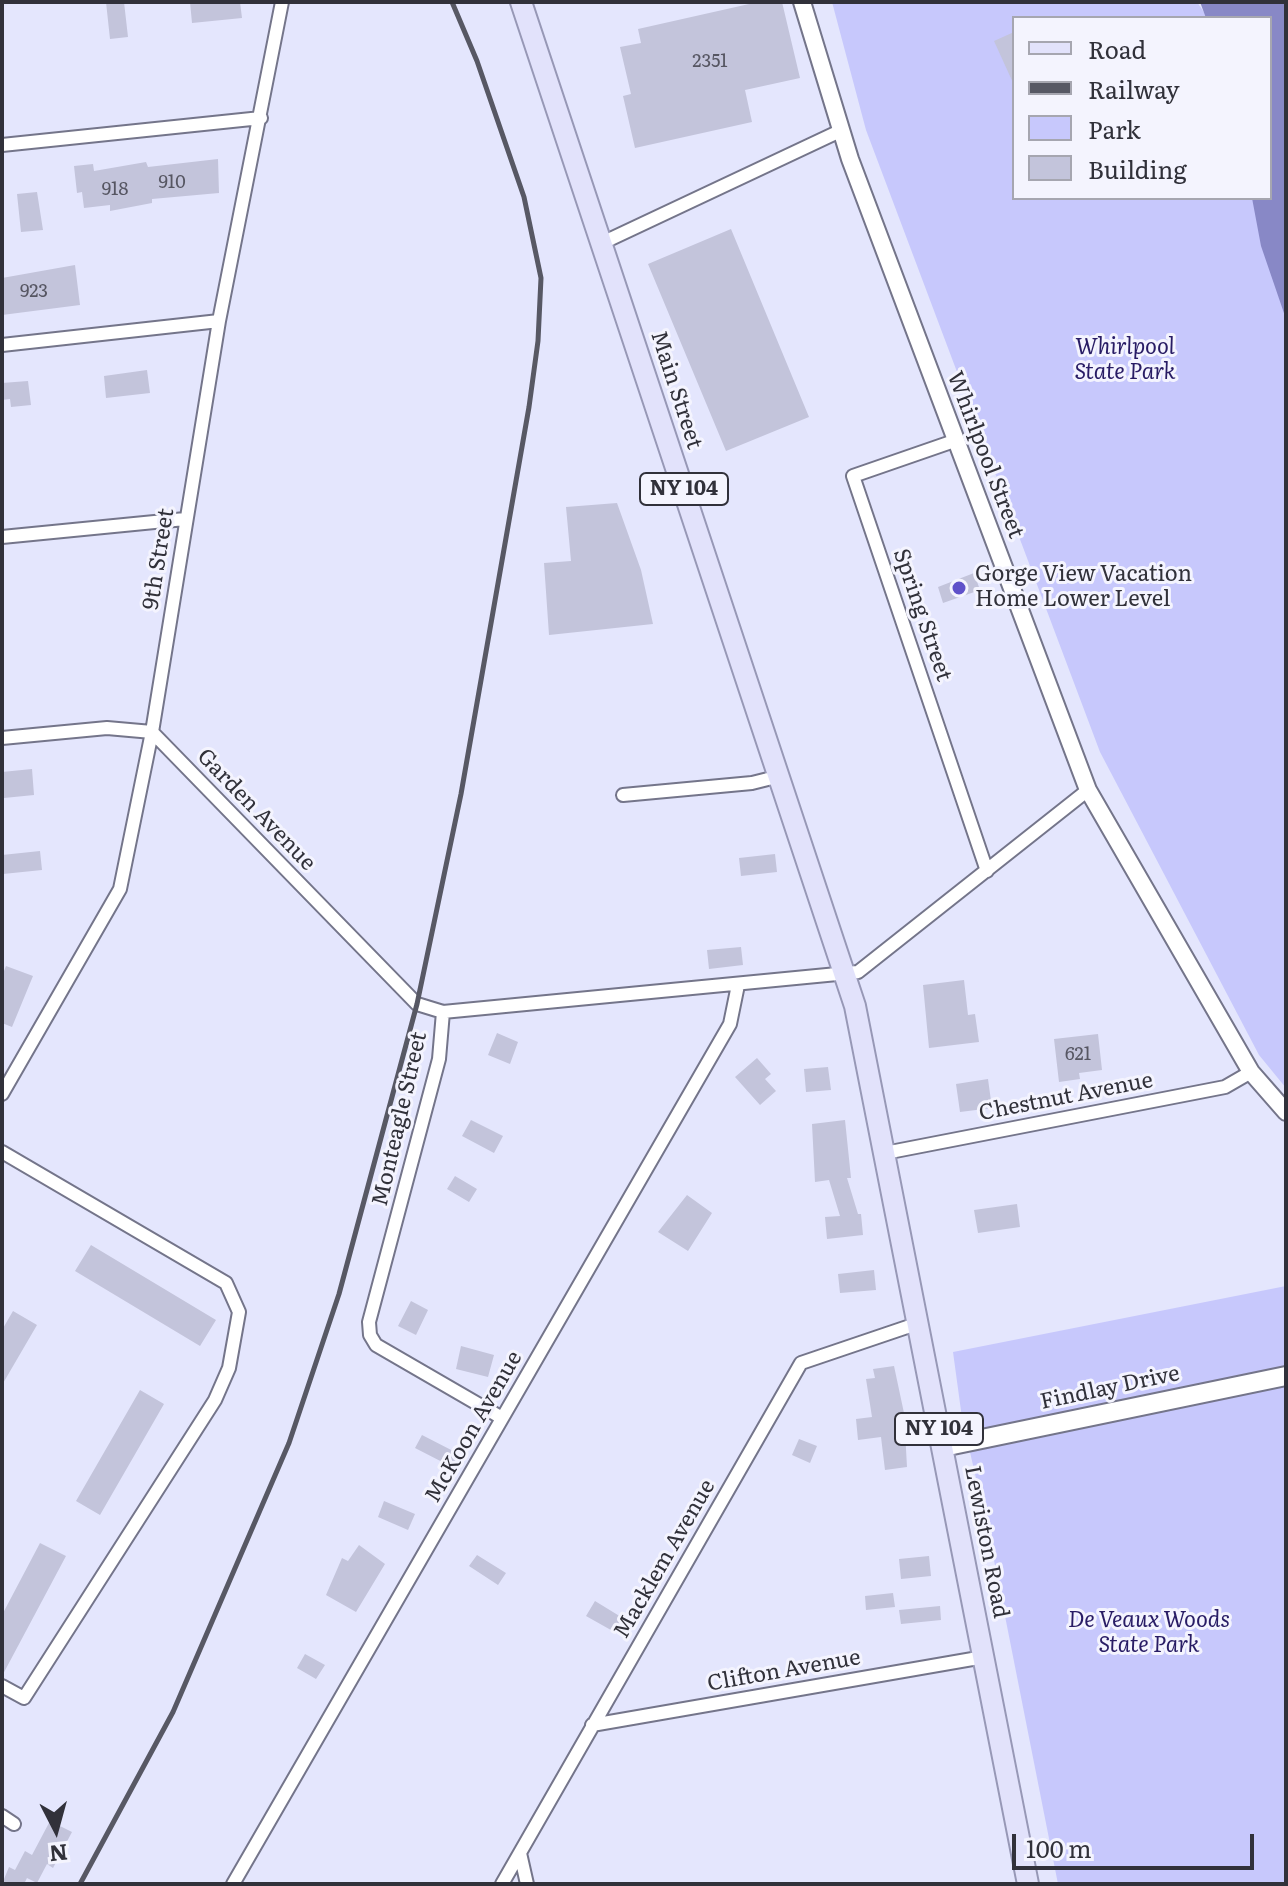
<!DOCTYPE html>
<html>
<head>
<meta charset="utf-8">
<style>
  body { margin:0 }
  #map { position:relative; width:1288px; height:1886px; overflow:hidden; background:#e4e6fd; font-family:Literata,serif }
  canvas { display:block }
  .frame { position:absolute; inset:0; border:4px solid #31313a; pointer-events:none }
  .legend { position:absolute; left:1012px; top:16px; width:260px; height:184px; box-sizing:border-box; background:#f4f4fe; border:2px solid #a6a6b0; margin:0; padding:10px 14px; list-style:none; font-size:24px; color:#31313a }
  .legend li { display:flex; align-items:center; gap:16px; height:40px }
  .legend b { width:40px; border:2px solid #a6a6b0 }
  .north { position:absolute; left:16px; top:1790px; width:80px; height:80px; -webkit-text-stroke:6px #f4f4fe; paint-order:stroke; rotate:174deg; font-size:22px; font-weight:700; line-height:32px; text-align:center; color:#31313a }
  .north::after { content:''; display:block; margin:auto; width:28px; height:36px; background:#31313a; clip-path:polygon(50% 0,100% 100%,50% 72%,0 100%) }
  .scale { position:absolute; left:1012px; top:1834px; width:242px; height:36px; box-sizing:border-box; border:4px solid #31313a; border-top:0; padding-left:10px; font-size:24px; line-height:28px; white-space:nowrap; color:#31313a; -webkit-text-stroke:6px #f4f4fe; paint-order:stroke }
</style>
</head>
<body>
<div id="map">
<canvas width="1288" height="1886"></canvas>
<div class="frame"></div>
<ul class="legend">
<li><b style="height:10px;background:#e2e2fb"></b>Road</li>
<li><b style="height:10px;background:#575864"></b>Railway</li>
<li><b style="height:22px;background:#c7c8fc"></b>Park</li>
<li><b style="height:22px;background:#c3c4db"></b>Building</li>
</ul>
<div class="north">N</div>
<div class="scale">100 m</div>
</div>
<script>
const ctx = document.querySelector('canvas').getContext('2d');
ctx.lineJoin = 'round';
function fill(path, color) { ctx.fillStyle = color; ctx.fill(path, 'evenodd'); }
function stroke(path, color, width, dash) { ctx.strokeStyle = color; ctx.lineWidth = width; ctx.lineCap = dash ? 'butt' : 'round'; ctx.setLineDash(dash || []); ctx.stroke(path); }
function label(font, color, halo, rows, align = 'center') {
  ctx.font = font + ' Literata,serif'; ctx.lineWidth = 6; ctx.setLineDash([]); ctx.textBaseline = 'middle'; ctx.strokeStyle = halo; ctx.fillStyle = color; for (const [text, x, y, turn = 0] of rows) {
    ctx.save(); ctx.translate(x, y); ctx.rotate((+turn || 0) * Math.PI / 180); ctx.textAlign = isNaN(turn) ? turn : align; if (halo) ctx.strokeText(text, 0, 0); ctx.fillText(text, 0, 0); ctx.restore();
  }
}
fill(new Path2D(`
  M832 2H1197L1208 18H1014V198H1252L1286 277V1088L1259 1055 1100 752 866 130Z
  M1286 1286V1884H1058L987 1525 962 1418 953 1352Z`), '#c7c8fc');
fill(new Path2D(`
  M1200 2H1286V319L1261 246 1252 198H1270V18H1206Z`), '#8888c6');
fill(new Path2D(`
  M106 2H124L128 37 110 39Z
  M190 2H240L242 18 192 23Z
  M758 2H782L800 78 745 90 752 122 635 148 623 96 631 94 620 47 641 43 638 29Z
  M1014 32V85L994 41Z
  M218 159 219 193 152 199V203L110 211V205L84 208 82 192 77 193 74 166 93 164 94 171 146 162 148 167Z
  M37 192 43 230 21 232 17 194Z
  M731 229 809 417 726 451 648 264Z
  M75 265 80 305 2 315V278Z
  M147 370 150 393 106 398 104 376Z
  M28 381 31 405 11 407 10 399 2 400V383Z
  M617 503 641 570 653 624 549 635 544 563 571 561 566 507Z
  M974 573 980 590 943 603 938 587Z
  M32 769 34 795 4 798 2 772Z
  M40 851 42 870 3 874 2 855Z
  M775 854 777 872 741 876 739 858Z
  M741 947 743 965 709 969 707 950Z
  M6 966 33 976 12 1027 2 1023V976Z
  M964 980 968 1015 975 1014 979 1042 929 1048 923 985Z
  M497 1033 518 1042 510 1064 488 1055Z
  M1098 1034 1102 1070 1079 1073 1080 1079 1059 1082 1054 1039Z
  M757 1058 771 1074 765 1079 776 1091 760 1105 735 1077Z
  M828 1067 831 1090 806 1092 804 1069Z
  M988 1079 992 1108 960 1112 956 1084Z
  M471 1120 503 1136 494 1153 462 1136Z
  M845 1120 851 1178H847L858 1214H861L863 1235 827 1239 825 1217 840 1216 829 1180 815 1182 812 1124Z
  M455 1176 477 1189 469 1202 447 1189Z
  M687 1195 712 1213 688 1251 658 1232Z
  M1017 1204 1020 1227 978 1233 974 1210Z
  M91 1245 216 1320 200 1346 75 1271Z
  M874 1270 876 1290 840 1293 838 1274Z
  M411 1301 428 1310 416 1335 398 1326Z
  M13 1311 37 1325 2 1385V1330Z
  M461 1346 494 1355 488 1377 456 1369Z
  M894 1366 904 1413 907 1467 885 1470 881 1437 858 1440 856 1419 872 1417 866 1379 875 1378 873 1369Z
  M140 1390 164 1404 100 1515 76 1501Z
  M422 1435 459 1454 452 1467 415 1448Z
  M799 1439 817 1446 810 1463 792 1455Z
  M384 1501 415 1514 408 1530 378 1517Z
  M40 1543 66 1556 2 1676V1615Z
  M359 1545 385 1564 356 1612 326 1595 342 1558 348 1561Z
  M477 1555 506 1573 498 1585 469 1566Z
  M929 1556 931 1576 901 1579 899 1559Z
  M893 1593 895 1607 866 1610 865 1596Z
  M595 1601 626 1620 618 1634 586 1616Z
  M940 1606 941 1620 901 1624 899 1610Z
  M305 1654 325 1665 316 1679 297 1668Z
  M50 1821 72 1832 53 1868 47 1864 37 1883 27 1878 24 1884H2L9 1867 15 1870 25 1851 32 1855Z`), '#c3c4db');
const minor = new Path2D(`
  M2 145 261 118
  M602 243 840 131
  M2 345 219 321
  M957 440 853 476 987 871
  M2 537 185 519
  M2 738 107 728 152 732 417 1004 443 1012 858 972 1088 790
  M623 795 752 783 780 776
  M443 1012 439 1059 369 1322 370 1335 376 1345 502 1418
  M2 1094 120 889 152 732 219 321 282 2
  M2 1152 226 1283 239 1312 229 1368 215 1400 24 1698 2 1686
  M885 1153 1225 1087 1251 1072
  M592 1725 984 1657
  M2 1816 14 1824
  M520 1853 527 1884
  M233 1884 730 1024 738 985
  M502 1884 801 1363 919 1323`);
const tertiary = new Path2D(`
  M802 2 850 159 1088 790 1251 1072 1286 1112`);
const secondary = new Path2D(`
  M943 1447 1286 1376`);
const primary = new Path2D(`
  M521 2 855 1006 1028 1884`);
stroke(minor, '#74758a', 16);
stroke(tertiary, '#74758a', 20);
stroke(secondary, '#74758a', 22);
stroke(primary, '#9798b6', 24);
stroke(minor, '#fff', 12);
stroke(tertiary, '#fff', 16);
stroke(secondary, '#fff', 18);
stroke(primary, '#e2e2fb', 20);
stroke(new Path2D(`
  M80 1884 173 1712 289 1443 339 1294 417 1004 461 794 529 407 538 341 541 278 524 197 477 61 452 2`), '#575864', 5);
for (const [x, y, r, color] of [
  [959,588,8,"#5f51c9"]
]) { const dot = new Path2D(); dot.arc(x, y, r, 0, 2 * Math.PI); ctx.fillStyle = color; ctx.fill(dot); stroke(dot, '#f4f4fe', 3); }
label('18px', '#565662', null, [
  ["2351",710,62],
  ["910",172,183],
  ["918",115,190],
  ["923",34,292],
  ["621",1078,1055]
]);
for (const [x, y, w] of [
  [684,489,88],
  [939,1429,88]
]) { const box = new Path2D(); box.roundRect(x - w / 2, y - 16, w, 32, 6); ctx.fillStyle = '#f4f4fe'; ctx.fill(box); stroke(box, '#31313a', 2); }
label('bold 20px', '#31313a', null, [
  ["NY 104",684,489],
  ["NY 104",939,1429]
]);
label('italic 22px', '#281c65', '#f4f4fe', [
  ["Whirlpool",1125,348],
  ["State Park",1125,373],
  ["De Veaux Woods",1149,1621],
  ["State Park",1149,1646]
]);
label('22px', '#31313a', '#f4f4fe', [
  ["Main Street",676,390,72],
  ["Whirlpool Street",985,455,69],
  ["9th Street",159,559,-81],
  ["Spring Street",922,615,71],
  ["Garden Avenue",256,810,46],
  ["Chestnut Avenue",1066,1097,-11],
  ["Monteagle Street",400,1119,-77],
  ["Findlay Drive",1110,1388,-12],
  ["McKoon Avenue",474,1427,-60],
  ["Lewiston Road",986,1542,79],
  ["Macklem Avenue",665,1559,-60],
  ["Clifton Avenue",784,1671,-10]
]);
label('22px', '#31313a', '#f4f4fe', [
  ["Gorge View Vacation",975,575],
  ["Home Lower Level",975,600]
], 'left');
</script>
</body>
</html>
